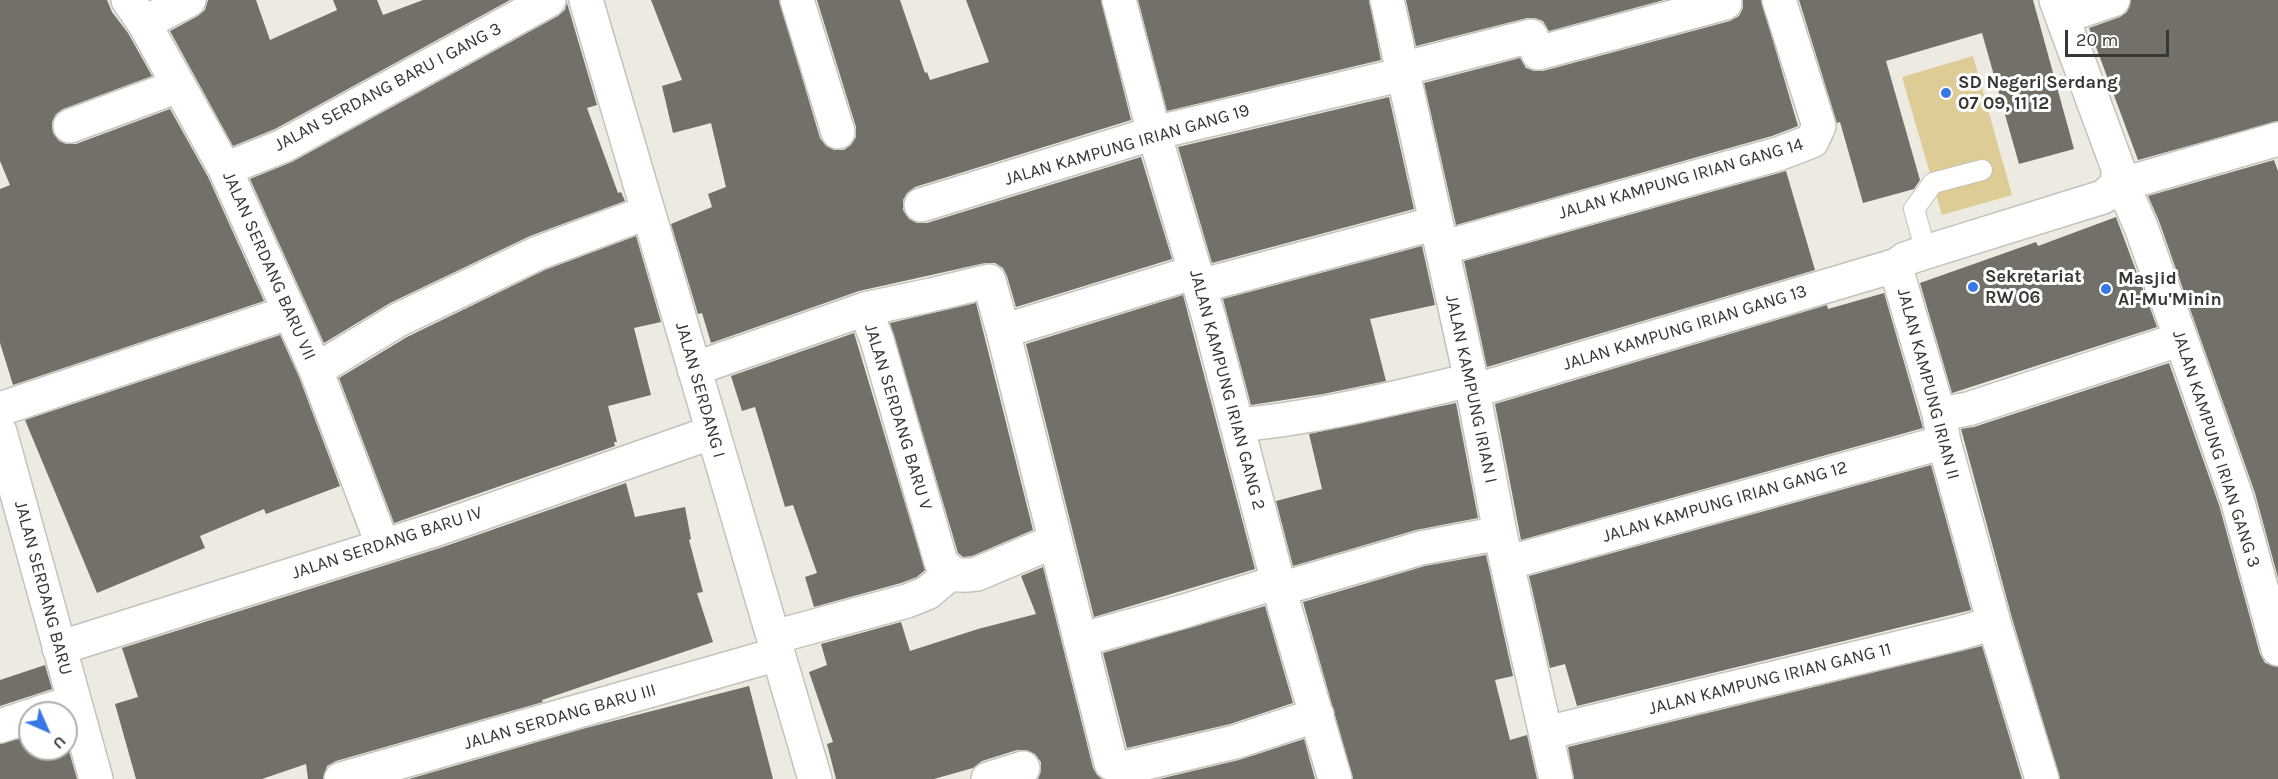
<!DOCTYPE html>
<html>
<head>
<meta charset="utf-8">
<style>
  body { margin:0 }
  #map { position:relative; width:2278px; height:779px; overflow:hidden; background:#edeae2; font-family:Karla,sans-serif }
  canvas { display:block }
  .north { position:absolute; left:18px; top:701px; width:60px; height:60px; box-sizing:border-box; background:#fff; border:2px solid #afafae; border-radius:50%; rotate:135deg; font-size:16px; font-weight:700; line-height:24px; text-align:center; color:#373734 }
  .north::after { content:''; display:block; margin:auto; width:21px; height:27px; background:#3778e6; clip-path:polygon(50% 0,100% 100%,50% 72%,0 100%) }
  .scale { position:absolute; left:2065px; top:30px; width:104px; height:27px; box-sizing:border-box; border:3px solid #373734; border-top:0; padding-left:8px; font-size:18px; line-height:21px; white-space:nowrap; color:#373734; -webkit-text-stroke:4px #fff; paint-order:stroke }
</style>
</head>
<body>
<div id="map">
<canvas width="2278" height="779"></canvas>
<div class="north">U</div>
<div class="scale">20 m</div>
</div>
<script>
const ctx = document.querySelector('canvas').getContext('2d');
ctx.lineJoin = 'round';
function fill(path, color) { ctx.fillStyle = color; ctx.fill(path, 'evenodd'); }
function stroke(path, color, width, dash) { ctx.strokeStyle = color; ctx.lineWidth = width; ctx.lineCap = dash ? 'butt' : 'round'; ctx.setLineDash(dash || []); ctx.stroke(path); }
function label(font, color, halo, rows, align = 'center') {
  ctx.font = font + ' Karla,sans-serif'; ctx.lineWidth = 6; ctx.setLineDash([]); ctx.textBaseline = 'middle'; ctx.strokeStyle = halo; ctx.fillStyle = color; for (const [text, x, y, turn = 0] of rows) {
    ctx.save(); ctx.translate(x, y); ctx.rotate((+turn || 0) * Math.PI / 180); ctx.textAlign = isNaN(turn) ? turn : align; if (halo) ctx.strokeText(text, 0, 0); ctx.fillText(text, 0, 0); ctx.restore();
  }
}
fill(new Path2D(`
  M1973 56 2012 195 1942 215 1902 77Z`), '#ddcc95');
fill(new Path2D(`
  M0 0H107L112 12 128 33 152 76 63 109 56 114 52 122 53 133 59 141 66 144H76L170 109 208 177 264 301 13 385 0 343V189L10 185 0 161Z
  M208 0H256L270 40 337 10 333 0H377L383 15 423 0H510L275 129 233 146 170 31 198 16 205 10Z
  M651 0H779L820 138 826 146 834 150H844L851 145 856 137V127L817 0H900L925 73 927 72 930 80 989 62 966 0H1101L1131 120 915 187 907 193 903 200V210L909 219 917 223H927L1141 157 1172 259 1016 307 1007 276 1003 268 995 263H985L859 291 711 343 702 313 698 314 671 224 712 207 708 194 726 187 711 123 673 133 662 86 682 80Z
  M1138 0H1369L1381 60 1167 111Z
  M1406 0H1664L1549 31 1543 21 1535 18H1527L1416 46Z
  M1743 0H1761L1798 126 1772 136 1456 225 1424 83 1520 58 1526 68 1534 71H1543L1730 21 1739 16 1743 8Z
  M1799 0H2033L2074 149 2019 164 1982 33 1886 61 1920 180 1914 189 1863 203 1840 122 1837 123Z
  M2131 0H2278V121L2138 160 2089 28 2120 17 2127 12Z
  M567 3 597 105 587 108 618 193 621 192 625 201 530 236 390 303 324 343 250 179 292 162 558 16 565 10Z
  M1389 97 1414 209 1212 263 1178 147Z
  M2274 160 2278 171V578L2255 493 2159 221 2148 196Z
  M1786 171 1815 270 1487 367 1464 261Z
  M2116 217 2157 327 1952 393 1920 283 2036 242 2038 246Z
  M636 236 661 322 634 328 651 395 608 406 617 442H614L615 446 394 523 339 378 407 337 545 270Z
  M1422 246 1435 305 1370 319 1386 381 1323 394 1251 405 1223 299Z
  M1884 293 1923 428 1521 540 1495 404 1827 305 1828 309Z
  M1183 295 1255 569 1094 617 1026 344Z
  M976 303 1033 530 972 556 963 557 958 553 890 323Z
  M854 333 925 570 917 577 901 583 814 607 805 577 817 573 793 505 785 507 755 407 742 411 731 376Z
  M280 335 299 377 340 486 266 514 264 509 200 536 205 548 97 593 25 420Z
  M2169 363 2219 505 2260 654 2265 663 2278 667V779H2060L2012 618 1961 429 1974 427Z
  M1456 403 1478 518 1416 530 1293 566 1276 501 1322 489 1309 434Z
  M1931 465 1971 610 1577 706 1565 664 1550 668 1529 576Z
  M626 483 635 517 685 507 691 539 689 540 703 592 697 593 713 642 542 700 543 702 336 761 327 766 323 779H308L306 764 262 779H136L115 704 138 697 122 648 443 547Z
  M1486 555 1513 676 1495 680 1510 740 1527 735 1537 779H1353L1303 602 1425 566Z
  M1043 567 1093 768 1097 775 1102 779H1038L1041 771V762L1035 754 1026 750H1017L982 761 973 768 934 779H836L827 744 833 742 809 672 827 665 821 644 901 622 910 651 978 629 1036 614 1021 576Z
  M1265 606 1293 703 1230 724 1127 748 1103 653Z
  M1982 646 2022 779H1574L1568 747Z
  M45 665 52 689 0 706V680Z
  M749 686 773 779H409L586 728Z
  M30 736V749H66V741L77 779H0V744Z
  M1304 739 1315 779H1159L1239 760Z`), '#727069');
const lane = new Path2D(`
  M1926 252 1914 209 1933 183 1982 170`);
const street = new Path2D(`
  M128 0 144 23 225 169 316 370 383 546
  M586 0 815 779
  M797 0 838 132
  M1119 0 1154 133 1209 318 1285 609 1335 779
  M1387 0 1471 380 1500 533 1556 779
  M2063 17 2113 0
  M144 23 189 0
  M1402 69 1531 36 1538 53 1725 3 1724 0
  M70 126 178 86
  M2278 139 2116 186 2130 202 2141 227 2181 339 2237 499 2278 649
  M225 169 283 146 549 0
  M921 205 1154 133 1404 74
  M1442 248 1778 154 1812 141 1819 126 1779 0
  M1200 286 1436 223
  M865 309 877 340 941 562C953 576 959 577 977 574L1055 541
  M1003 331 1195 272
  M694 369 865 309 931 295 989 281 1003 331 1111 763 1124 768 1235 742 1317 715
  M316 370 398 320 538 253 648 212
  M1473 391 1897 265
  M0 409 290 312
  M1939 414 1968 409 2181 339
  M1238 425C1318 418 1393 398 1471 380
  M0 432 96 779
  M1507 563 1944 442
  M1280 589 1421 548 1500 533
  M774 637 907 601 927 593 951 573
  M1080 640 1181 612 1278 582
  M59 648 437 529 713 432
  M38 713 74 702
  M0 726 30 716
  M1546 733 1960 633 1994 623
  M341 779 778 654
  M988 779 1023 768
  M2042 779 1994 623 1944 442 1939 414 1898 275 1897 265 1905 259 1926 252 2103 197 2116 186 2119 171 2056 0`);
stroke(lane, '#c4c2ba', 22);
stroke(street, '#c4c2ba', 36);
stroke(lane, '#fff', 20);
stroke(street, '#fff', 33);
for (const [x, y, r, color] of [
  [1946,93,6,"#3778e6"],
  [1973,287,6,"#3778e6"],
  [2106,289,6,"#3778e6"]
]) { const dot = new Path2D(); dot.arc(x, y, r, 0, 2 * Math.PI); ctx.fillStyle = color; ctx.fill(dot); stroke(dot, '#fff', 2); }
label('bold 18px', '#373734', '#fff', [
  ["SD Negeri Serdang",1958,83],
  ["07 09, 11 12",1958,104],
  ["Sekretariat",1985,277],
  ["RW 06",1985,298],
  ["Masjid",2118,279],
  ["Al-Mu'Minin",2118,300]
], 'left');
label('18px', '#373734', '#fff', [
  ["JALAN SERDANG BARU I GANG 3",388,87,-28],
  ["JALAN KAMPUNG IRIAN GANG 19",1127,145,-16],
  ["JALAN KAMPUNG IRIAN GANG 14",1681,179,-16],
  ["JALAN SERDANG BARU VII",269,266,66],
  ["JALAN KAMPUNG IRIAN GANG 13",1685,328,-17],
  ["JALAN KAMPUNG IRIAN II",1928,384,75],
  ["JALAN KAMPUNG IRIAN I",1471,389,78],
  ["JALAN SERDANG I",700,390,74],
  ["JALAN KAMPUNG IRIAN GANG 2",1227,390,75],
  ["JALAN SERDANG BARU V",898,417,73],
  ["JALAN KAMPUNG IRIAN GANG 3",2216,449,72],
  ["JALAN KAMPUNG IRIAN GANG 12",1725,502,-16],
  ["JALAN SERDANG BARU IV",387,543,-18],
  ["JALAN SERDANG BARU",43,588,75],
  ["JALAN KAMPUNG IRIAN GANG 11",1770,679,-14],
  ["JALAN SERDANG BARU III",560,717,-16]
]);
</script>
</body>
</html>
